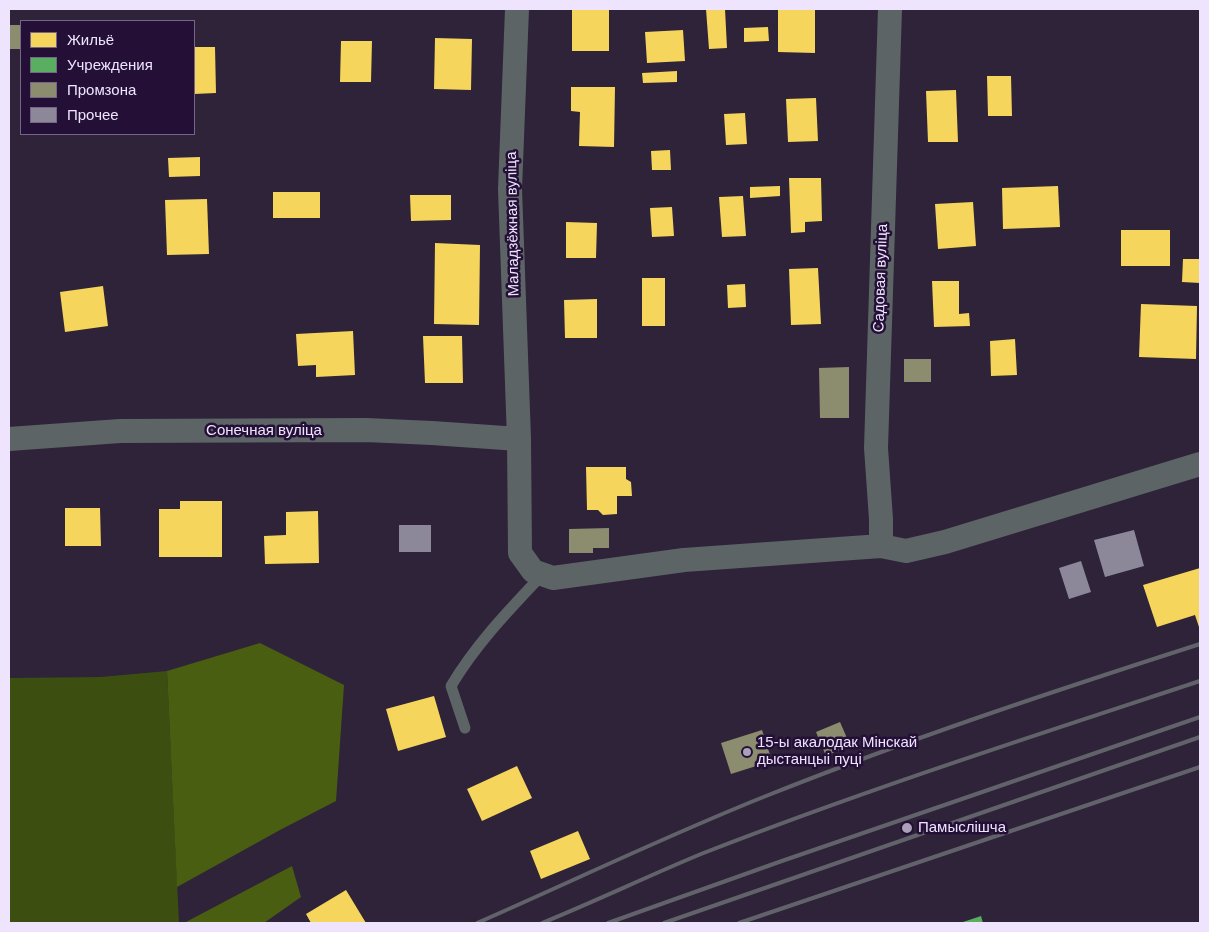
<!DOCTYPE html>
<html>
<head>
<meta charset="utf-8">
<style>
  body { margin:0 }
  #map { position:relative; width:1209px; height:932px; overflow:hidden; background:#2e2339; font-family:Helvetica,sans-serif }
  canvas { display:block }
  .frame { position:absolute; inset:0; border:10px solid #efe4fe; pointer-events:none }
  .legend { position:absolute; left:20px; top:20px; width:175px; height:115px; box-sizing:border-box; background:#241037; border:1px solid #756587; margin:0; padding:6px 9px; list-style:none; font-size:15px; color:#efe4fe }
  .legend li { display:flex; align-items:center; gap:10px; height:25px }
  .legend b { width:25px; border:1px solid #756587 }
</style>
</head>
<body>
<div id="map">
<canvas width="1209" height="932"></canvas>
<div class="frame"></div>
<ul class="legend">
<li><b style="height:14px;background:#f6d55c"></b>Жильё</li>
<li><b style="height:14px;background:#5aae61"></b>Учреждения</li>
<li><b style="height:14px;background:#8c8c6e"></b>Промзона</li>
<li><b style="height:14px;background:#8c8799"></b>Прочее</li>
</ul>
</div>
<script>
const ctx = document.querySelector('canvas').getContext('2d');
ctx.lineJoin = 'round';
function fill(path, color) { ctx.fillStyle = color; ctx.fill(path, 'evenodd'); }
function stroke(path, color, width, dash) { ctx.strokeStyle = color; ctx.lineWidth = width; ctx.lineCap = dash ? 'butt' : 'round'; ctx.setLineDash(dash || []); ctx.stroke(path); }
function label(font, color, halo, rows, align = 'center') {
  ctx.font = font + ' Helvetica,sans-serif'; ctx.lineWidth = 5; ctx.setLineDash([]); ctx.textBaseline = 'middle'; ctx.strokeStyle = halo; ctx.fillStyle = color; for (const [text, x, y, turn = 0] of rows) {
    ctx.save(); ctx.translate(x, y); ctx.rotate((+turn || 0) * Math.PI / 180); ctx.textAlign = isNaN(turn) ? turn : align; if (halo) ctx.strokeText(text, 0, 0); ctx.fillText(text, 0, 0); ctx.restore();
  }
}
fill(new Path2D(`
  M167 671 179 923H9V678L101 677Z`), '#3d4e11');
fill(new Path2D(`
  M260 643 344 685 336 801 280 830 177 887 167 671Z
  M292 866 301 897 264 923H184Z`), '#495e11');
fill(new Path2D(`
  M572 9H609V51H572Z
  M706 9H725L727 48 709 49Z
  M778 9H815V53L778 52Z
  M768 27 769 41 744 42V28Z
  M683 30 685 61 647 63 645 32Z
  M435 38 472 39 471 90 434 89Z
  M341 41H372L371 82H340Z
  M194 47H215L216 93 194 94Z
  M677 71V82L643 83 642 73Z
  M987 76H1011L1012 116H988Z
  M571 87H615L614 147 579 146 580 112 571 111Z
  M956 90 958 142H928L926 91Z
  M816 98 818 141 788 142 786 99Z
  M745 113 747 144 726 145 724 114Z
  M670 150 671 170H652L651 151Z
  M200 157V176L169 177 168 158Z
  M789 178H821L822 221 805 222V232L791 233Z
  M780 186V196L750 198V187Z
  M1058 186 1060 227 1003 229 1002 188Z
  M273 192H320V218H273Z
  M410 195H451V220L411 221Z
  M743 196 746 236 722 237 719 197Z
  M207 199 209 254 167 255 165 200Z
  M973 202 976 246 938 249 935 204Z
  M672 207 674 236 652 237 650 208Z
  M566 222 597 223 596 258H566Z
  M1121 230H1170V266H1121Z
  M435 243 480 245 479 325 434 324Z
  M1183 259H1200V283L1182 282Z
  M818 268 821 324 791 325 789 269Z
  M642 278H665V326H642Z
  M932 281H959V314L969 313 970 326 934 327Z
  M745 284 746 307 728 308 727 285Z
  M103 286 108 326 65 332 60 292Z
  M597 299V338H565L564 300Z
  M1141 304 1197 306 1196 359 1139 357Z
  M353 331 355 375 316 377V365L298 366 296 334Z
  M423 336H462L463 383H425Z
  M1015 339 1017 375 991 376 990 341Z
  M586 467H626V479L631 482 632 496H617V514L603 515 598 510H587Z
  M180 501H222V557H159V509H180Z
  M65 508H100L101 546H65Z
  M318 511 319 563 265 564 264 536 286 535V512Z
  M1200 568V630L1195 615 1157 627 1143 585Z
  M434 696 446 737 398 751 386 709Z
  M517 766 532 798 482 821 467 789Z
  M578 831 590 859 541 879 530 851Z
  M346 890 366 923H311L306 914Z`), '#f6d55c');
fill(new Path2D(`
  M981 916 983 923H960Z`), '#5aae61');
fill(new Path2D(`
  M9 25H21V49H9Z
  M904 359H931V382H904Z
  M849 367V418H820L819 368Z
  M609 528V548H593V553H569V529Z
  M840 722 850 745 826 756 816 732Z
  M762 730 772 761 731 774 721 743Z`), '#8c8c6e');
fill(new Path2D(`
  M399 525H431V552H399Z
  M1134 530 1144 566 1105 577 1094 540Z
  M1081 561 1091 592 1069 599 1059 568Z`), '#8c8799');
stroke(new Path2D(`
  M465 728 451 686C476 644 509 610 542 575`), '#5d6466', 11);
stroke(new Path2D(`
  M517 9 510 189 519 439 520 553 533 571 553 578 684 560 881 546 906 551 945 542 1200 464
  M9 439 120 431 366 430 432 433 519 439
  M881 546V519L876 448 890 9`), '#5d6466', 24);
stroke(new Path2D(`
  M477 923C573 881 668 835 766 796 909 739 1054 691 1200 644
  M542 923C596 901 648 876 701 854 865 790 1033 736 1200 681
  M608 923 779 862 1200 717
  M664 923 1200 737
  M739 923 1200 767`), '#62626b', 4);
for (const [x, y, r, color] of [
  [747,752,5,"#aba0b9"],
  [907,828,6,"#aba0b9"]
]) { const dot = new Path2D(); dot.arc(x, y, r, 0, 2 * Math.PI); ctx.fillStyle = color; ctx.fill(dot); stroke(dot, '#241037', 2); }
label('15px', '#efe4fe', '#241037', [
  ["Маладзёжная вуліца",513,224,-91],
  ["Садовая вуліца",881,278,-88],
  ["Сонечная вуліца",264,431]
]);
label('15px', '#efe4fe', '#241037', [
  ["15-ы акалодак Мінскай",757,743],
  ["дыстанцыі пуці",757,760],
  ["Памыслішча",918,828]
], 'left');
</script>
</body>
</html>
